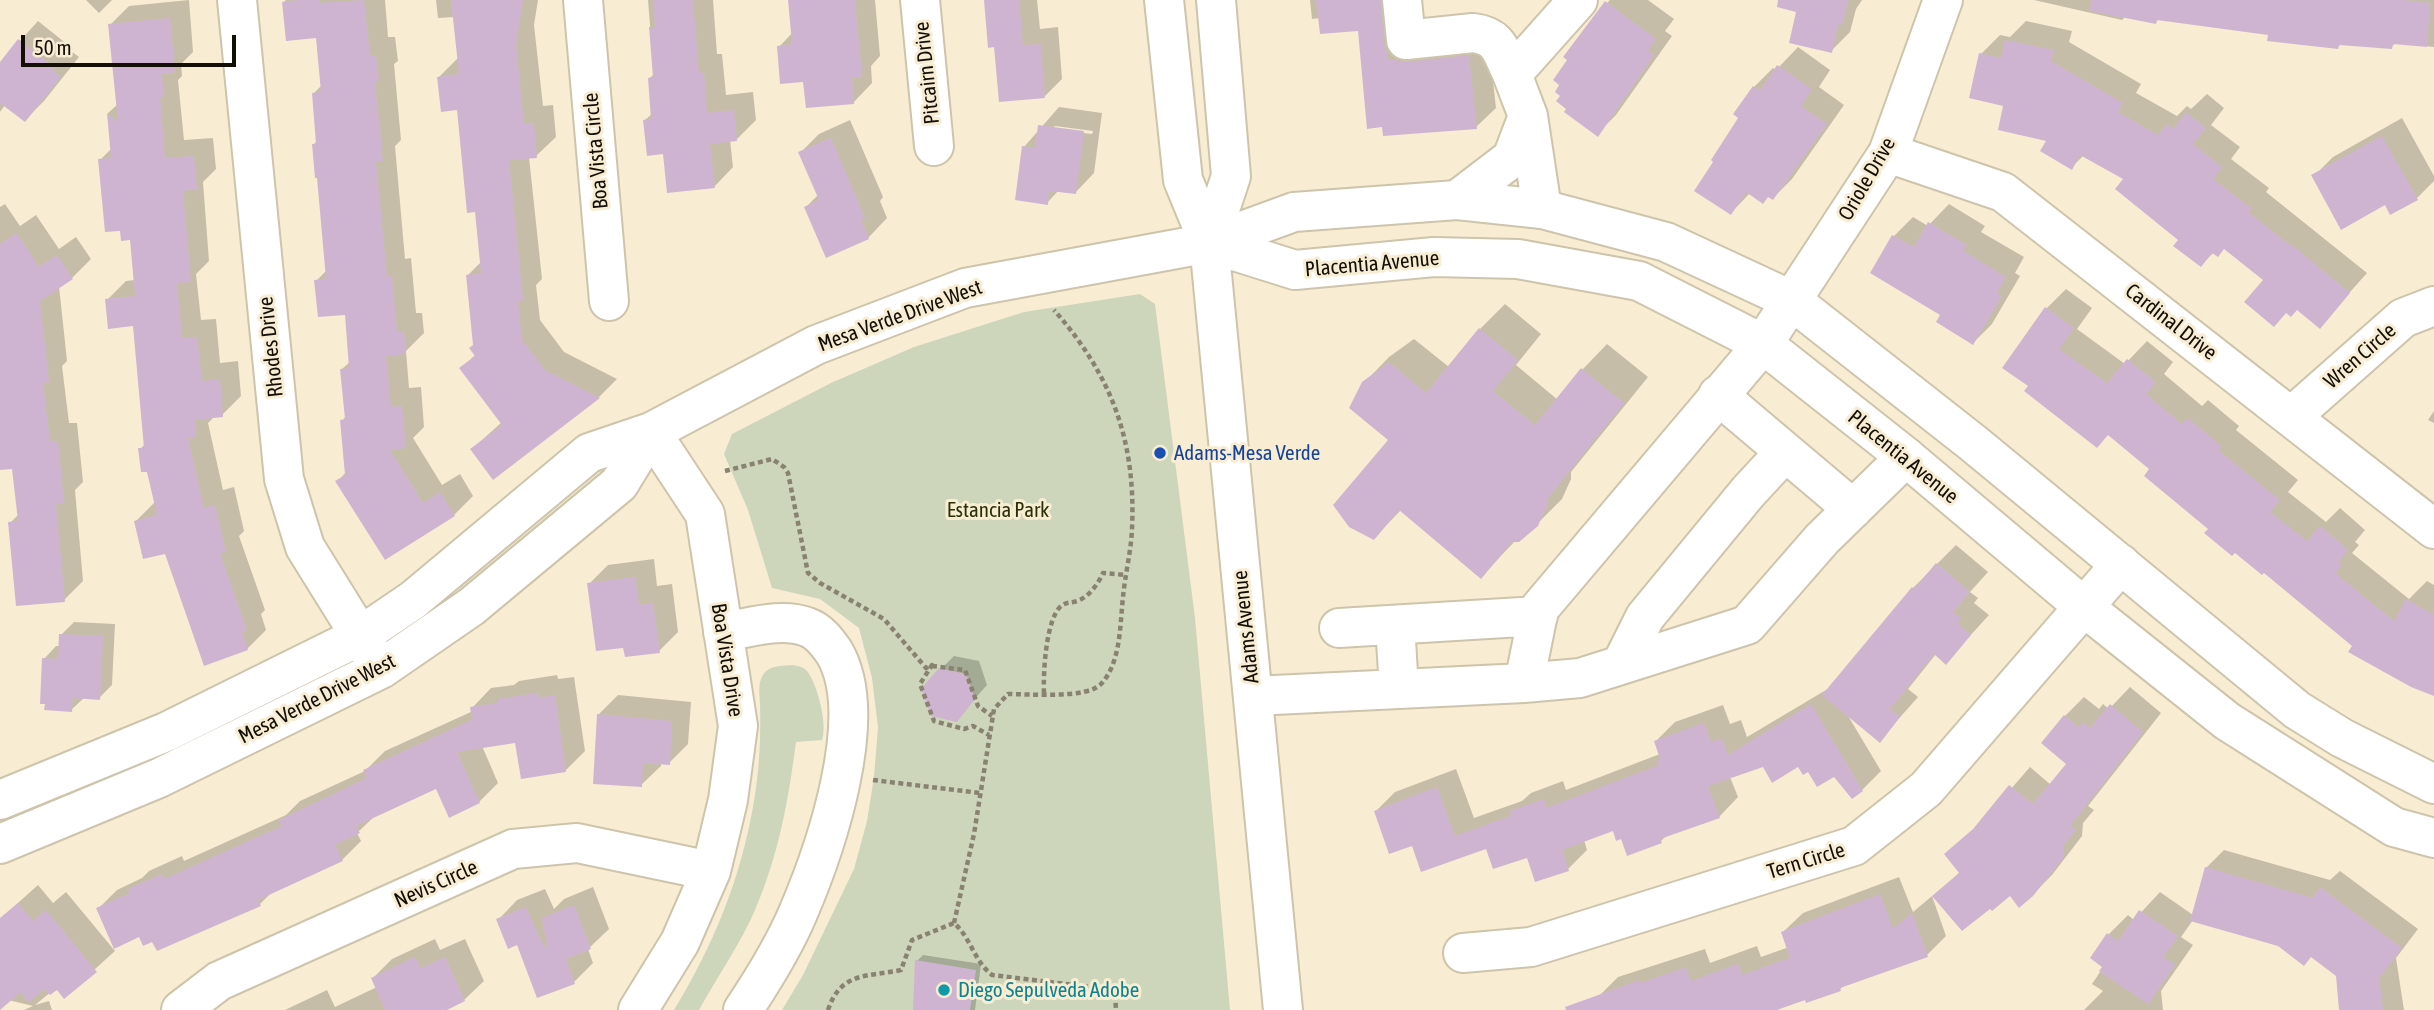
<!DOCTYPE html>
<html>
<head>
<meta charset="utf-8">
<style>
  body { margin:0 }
  #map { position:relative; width:2434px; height:1010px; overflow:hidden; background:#f8edd3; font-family:"Asap Condensed",sans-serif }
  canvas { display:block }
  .scale { position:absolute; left:21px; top:35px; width:215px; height:32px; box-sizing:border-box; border:4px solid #130f07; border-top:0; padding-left:9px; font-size:21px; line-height:24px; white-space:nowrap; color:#130f07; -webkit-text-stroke:5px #f8edd3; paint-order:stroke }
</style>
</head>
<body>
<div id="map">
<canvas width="2434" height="1010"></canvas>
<div class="scale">50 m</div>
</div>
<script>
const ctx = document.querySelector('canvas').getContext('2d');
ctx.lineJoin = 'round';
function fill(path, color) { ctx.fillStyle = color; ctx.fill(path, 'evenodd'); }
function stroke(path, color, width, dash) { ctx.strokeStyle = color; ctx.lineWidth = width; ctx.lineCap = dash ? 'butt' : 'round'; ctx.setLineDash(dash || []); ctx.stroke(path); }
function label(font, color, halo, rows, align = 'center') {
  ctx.font = font + ' "Asap Condensed",sans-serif'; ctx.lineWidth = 6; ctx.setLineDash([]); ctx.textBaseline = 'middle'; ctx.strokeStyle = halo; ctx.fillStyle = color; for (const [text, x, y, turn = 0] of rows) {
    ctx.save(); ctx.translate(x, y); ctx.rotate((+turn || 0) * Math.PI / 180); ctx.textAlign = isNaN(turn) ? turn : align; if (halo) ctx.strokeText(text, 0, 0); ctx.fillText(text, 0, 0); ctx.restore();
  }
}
fill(new Path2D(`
  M1140 294 1155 304 1195 618 1230 1010H782L803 975 854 869 867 821 874 777 878 727 872 678 859 628 820 599 772 588 748 510 724 454 732 434 831 383 914 347 1024 312Z
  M792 665C798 666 802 666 807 671 817 683 828 725 822 740L796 742C788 802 779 854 755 910 740 945 717 977 699 1010H674C713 946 740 880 753 807 759 774 761 740 760 706 760 696 757 684 763 675 769 665 782 666 792 665Z`), '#cdd6bb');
fill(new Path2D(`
  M86 0H112L99 13Z
  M189 0 193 52 181 64 182 76 178 80 184 140 213 138 216 169 203 182 209 261 196 274 201 320 216 319 220 363 238 361 241 396 222 415 215 416 208 423 223 490 234 487 244 531 239 536 265 610 261 614 266 630 247 649 166 552 136 521 156 501 140 449 145 444 134 324 107 300 126 281 135 280 131 238 100 160 112 148 108 113 118 104 110 25 129 6Z
  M286 0H385L388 37H395L398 61 394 64 401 140 395 146 405 259 411 258 416 313H422L424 333 406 351 409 388 421 387 424 427 413 438 442 485 460 474 473 496 454 515 338 481 346 472 342 421 346 416 342 369 351 361 346 313 316 281 327 270 319 176 313 145 318 140 313 94 322 85 318 36 284 2Z
  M436 0H538L534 25 543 106 553 105 556 137 536 156 529 157 542 279 536 285 540 320 564 352 617 379 599 397 493 478 472 449 502 422 462 368 476 354 468 275 482 261 477 210 459 108 439 77 459 57 455 17 438 18Z
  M648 0H713L717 54H722L726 95 753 92 756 120 737 139 730 140 733 167 714 187 665 152 645 120 653 113 650 78 654 74Z
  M790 0H875L880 56 871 66 872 83 853 103 805 80 779 47 793 32Z
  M985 0H1037L1040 29 1058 27 1062 79 1045 96 996 45Z
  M1310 0H1401L1403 22 1488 37 1496 108 1476 127 1384 134 1359 29 1320 18 1312 19Z
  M1610 0H1648L1674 19 1665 31 1672 36 1616 115 1597 134 1602 8Z
  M1797 0H1862L1856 9 1850 32 1831 51Z
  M2034 0H2434V47L2396 43 2391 47 2341 44 2338 47 2270 34 2160 18 2156 22 2126 16 2122 20Z
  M38 21 73 49 71 51 79 57 44 101 25 120 5 105 0 112V63Z
  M2026 21 2072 31 2069 42 2141 84 2136 93 2177 116 2187 106 2191 109 2207 94 2224 108 2211 125 2240 147 2231 159 2269 188 2266 192 2367 273 2319 327 2266 279 2225 247 2214 252 2201 265 2126 178 2084 155 2072 167 2048 139 2005 104 1981 54 2000 35 2010 37Z
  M1798 47 1830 70 1819 87 1844 105 1792 179 1773 198 1750 193 1731 213 1741 117 1754 87 1773 68 1776 70Z
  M1059 107 1102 113 1094 173 1075 193 1059 190 1047 203 1024 147ZM1055 126 1093 131 1092 134 1052 129Z
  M2402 118 2434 176V181L2417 198 2386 203 2314 176 2333 157Z
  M850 120 883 197 880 201 887 218 868 238 806 207 818 195 800 153 819 134Z
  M5 204 20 226 36 215 59 249 76 237 91 259 72 278 59 286 67 361 62 366 69 423H77L83 482 75 490 83 581 64 600 10 523 19 514 14 467 0 468V207Z
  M1949 204 1985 226 1981 232 2024 257 2015 273 2020 276 1992 324 1973 343 1942 314 1872 273 1894 236 1913 217 1928 226Z
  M2066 289 2092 308 2077 329 2125 364 2147 341 2173 362 2164 374 2202 406 2208 400 2239 426 2236 430 2298 480 2288 492 2326 522 2340 508 2365 530 2355 542 2359 545 2352 553 2409 599 2427 581 2434 585V694L2354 645 2210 528 2152 469 2109 434 2030 386 2004 367 2047 308Z
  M1505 304 1541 334 1516 365 1558 400 1583 369 1607 344 1648 377 1571 472V479L1562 499 1537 524 1516 540 1481 577 1401 510 1374 538 1390 440 1364 383 1389 357 1414 339 1449 367 1480 329Z
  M2434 411V423L2428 420Z
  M1956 545 1988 572 1970 592 1978 598 1974 603 1989 615 1946 662 1936 654 1908 689 1918 697 1880 740 1847 714 1881 771 1862 790 1834 774 1808 770 1799 764 1764 765 1730 777 1738 797 1719 817 1667 835 1661 841 1622 837 1614 829 1584 840 1587 850 1568 869 1528 855 1488 846 1413 844 1376 811 1395 792 1456 769 1474 818 1522 801 1531 793 1563 781 1566 790 1660 754 1656 741 1675 722 1723 705 1730 724 1741 720 1747 737 1831 687 1913 588Z
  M654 559 657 586 672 584 678 632 659 651 625 646 589 584 608 565Z
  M74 622 115 624 112 685 99 698 85 697 71 710 46 702 44 659 56 646H61V635Z
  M954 656 979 661 987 685 956 720 941 669Z
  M557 675 558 679 574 677 585 751 566 770 517 741 482 746 498 783 479 802 437 787 376 815 357 833 361 841 342 860 272 892 260 904 153 940 140 935 98 909 117 890 142 878 149 871 182 856 184 861 286 815 300 801 365 771 385 751 473 711 472 708 491 688 514 685 519 681Z
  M2130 687 2161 713 2088 806 2094 810 2083 823 2082 836 2052 875 2032 895 1935 896 1960 872 1946 854 1983 821 2030 767 2051 785 2068 763 2044 743 2065 716 2084 697 2099 709 2103 704 2109 709Z
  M618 695 691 702 688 744 669 763H661V766L641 785 599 714Z
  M2224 850 2330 880 2340 871 2418 929 2396 958 2404 1010H2341L2337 975 2312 956 2193 920 2181 937 2193 945 2161 991 2163 1010H2084L2103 991 2092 984 2104 966 2109 934 2128 915 2134 920 2160 892 2193 915 2206 868Z
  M1899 877 1913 912 1932 896 1946 936 1927 955 1845 985 1840 989 1773 1010H1604L1599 996 1618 977 1705 949 1710 963 1757 946 1761 957 1789 947 1783 932 1803 913Z
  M38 885 53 903 66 892 115 951 64 997 57 987 35 1005 49 1001 52 1010H24L33 1006 0 998V919Z
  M593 887 609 929 588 949 593 963 574 982 518 943 498 920 517 900 545 889 554 909 564 899Z
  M435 939 440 950 465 939 484 981 464 1000 442 1010H285L327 990 335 1007 377 987 373 978 392 959Z
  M923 955 981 964 975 1010H915L917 961Z`), '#0003');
fill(new Path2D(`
  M298 0H320V3L364 0 370 56 376 55 379 81 375 82 383 161H376L387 277 392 276 397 332 404 331 406 354 386 356 391 407 402 406 406 448 390 450 423 503 440 492 455 516 385 560 335 481 345 475 340 420 345 419 340 369 349 368 345 315 318 317 314 280 326 279 317 178H315L312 144H316L312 93 321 92 316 38 286 41 282 2Z
  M451 0H523L516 45 524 124 534 123 537 158 509 160 523 300 518 301 522 340 545 370 600 398 493 480 470 449 502 425 459 368 475 356 469 348 473 345 466 275 481 273 475 212 467 213 457 110 441 112 437 77 459 74Z
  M653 0H693L699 73 704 72 707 113 734 110 737 141 710 144 715 188 667 193 663 154 647 156 643 120 651 119 648 78 653 77 649 27H655Z
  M788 0H855L862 77 852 78 854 104 806 108 803 82 780 84 777 46 792 44Z
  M984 0H1019L1023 45 1041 44 1045 98 999 102 994 47 988 48Z
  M1316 0H1381L1384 42 1388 59 1408 62 1469 55 1477 129 1383 136 1382 127 1367 129 1358 31 1320 34Z
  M1778 0H1848L1842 25 1838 24 1832 53 1789 43 1796 12 1777 7Z
  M2091 0H2403L2430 3 2427 47 2393 44 2392 49 2339 45 2338 49 2267 41 2268 35 2157 20 2156 24 2090 11Z
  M1605 1 1656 39 1648 51 1654 55 1598 137 1564 112 1566 109 1556 101 1560 96 1555 92 1559 85 1553 80 1567 60 1563 57Z
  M170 18 175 72 162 74 164 97H160L165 158 194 156 197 189 183 191 191 282 177 283 182 338 197 337 202 381 220 379 223 417 195 420 196 437 188 438 204 508 215 505 226 552 220 553 247 630 242 632 248 650 204 666 165 554 143 559 134 521 157 515 147 472H141L138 448H144L133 326 108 329 105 299 135 296 130 240 121 241 120 231 105 232 98 159 111 158 107 113 118 122 108 24Z
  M18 39 55 68 53 71 61 77 25 122 0 103V62Z
  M2005 40 2054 50 2051 61 2123 103 2118 112 2158 135 2167 124 2173 129 2186 112 2206 128 2193 144 2222 167 2213 179 2251 208 2248 212 2291 246 2292 245 2350 293 2320 329 2297 310 2291 317 2286 313 2274 327 2244 302 2263 280 2224 249 2218 257 2212 253 2201 267 2173 246 2178 240 2115 189 2123 179 2080 155 2072 170 2040 151 2046 141 1998 130 2003 106 1969 98 1979 53 2001 58Z
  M1777 65 1812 89 1801 106 1827 124 1773 200 1768 197 1763 204 1746 192 1731 215 1694 191 1713 162 1711 160 1738 118 1733 114 1753 86 1760 91Z
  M1038 125 1084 131 1076 194 1049 191 1048 205 1015 200 1022 146 1035 148Z
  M2382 136 2418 200 2390 215 2385 205 2341 230 2311 175Z
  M831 138 865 218 861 220 869 239 826 258 804 207 819 200 798 152Z
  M1928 222 1967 245 1963 251 2006 277 1997 293 2002 296 1973 345 1936 322 1940 315 1870 273 1892 235 1914 247Z
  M17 233 39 267 57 255 73 279 40 301 49 382 43 383 50 442 58 441 64 503 56 504 65 602 16 606 8 522 18 521 12 469 0 470V244Z
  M2045 307 2074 328 2059 349 2107 383 2127 359 2156 382 2146 394 2182 424 2188 418 2221 446 2218 450 2280 500 2270 512 2307 541 2320 526 2348 550 2338 562 2342 565 2335 573 2394 621 2406 599 2434 615V696L2411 687 2348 652 2352 646 2264 573 2262 575 2235 553 2232 556 2204 533 2208 529 2144 476 2149 469 2108 435 2097 448 2024 391 2028 386 2002 368Z
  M1479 328 1518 360 1493 391 1535 425 1581 368 1624 403 1547 499V505L1538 526 1519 542H1512L1481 579 1399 510 1374 540 1349 527 1333 505 1388 440 1349 408 1362 382 1389 362 1426 393Z
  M1936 563 1970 592 1953 612 1961 618 1957 623 1971 635 1946 665 1934 654 1890 709 1900 717 1880 743 1822 695 1912 587 1914 589Z
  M635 577 639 605 653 603 660 653 625 657 623 648 596 651 587 583Z
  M59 634 103 636 100 700 73 698 72 712 44 710 45 704H40L42 658 58 659Z
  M939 668 966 674 975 699 957 722 931 716 921 689Z
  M538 693 539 698 555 695 566 772 521 779 515 743 457 752 480 803 449 818 436 789 356 826 360 833 335 845 343 861 258 900 261 906 157 951 152 942 143 946 139 937 114 949 96 908 130 893 128 889 162 874 165 879 282 826 279 820 367 778 363 770 472 720 470 707 498 703V699Z
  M1811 704 1863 791 1852 799 1834 777 1817 787 1808 772 1803 775 1798 767 1772 783 1763 767 1708 786 1720 818 1660 839 1662 843 1627 856 1621 839 1616 841 1613 831 1562 850 1569 871 1535 882 1527 858 1493 869 1486 849 1421 872 1412 846 1389 854 1374 811 1437 787 1455 836 1511 816 1510 811 1544 799 1547 808 1659 765 1657 761 1660 759 1654 741 1704 723 1711 742 1722 738 1728 755Z
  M2110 704 2143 732 2070 826 2076 830 2064 844V857L2033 896 2019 908 2010 896 1992 911 1990 909 1962 931 1932 896 1959 873 1944 854 1973 829 2009 785 2033 804 2066 764 2041 743 2064 715 2079 727 2083 722 2090 728Z
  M597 714 672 721 670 765 643 763 642 787 593 784Z
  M2205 867 2313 898 2320 887 2402 948 2379 978 2383 1010H2339L2336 976 2311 957 2304 966 2278 946 2190 921Z
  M1880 894 1893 929 1912 913 1928 957 1840 988 1841 991 1806 1003 1805 1000 1777 1010H1566L1565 1007 1640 980 1641 983 1686 967 1691 981 1738 964 1742 975 1790 958 1781 932Z
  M18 903 33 921 46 910 97 972 64 999 57 990 50 995 44 989 29 1002 21 992 0 1010V918Z
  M574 905 591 949 566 959 575 984 537 998 517 945 508 949 496 919 526 907 544 947 547 946 542 918Z
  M2139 910 2178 936 2163 957 2175 965 2148 1004 2099 971 2102 967 2090 958 2107 933 2118 941Z
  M415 957 421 968 445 957 465 1001 447 1010H385L371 978Z
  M915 960 976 970 970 1010H913Z`), '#cfb4d1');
const minor = new Path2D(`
  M237 0 284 479 305 547 374 658
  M583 0 609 301
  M920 0 934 146
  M1402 0 1406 40 1473 33C1500 36 1501 52 1512 74
  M1888 153 2003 192 2434 529
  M1457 200 1512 158 1528 116
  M1542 209 1528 116 1512 74 1578 0
  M1718 395 1853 509
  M2292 416 2403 318 2434 306
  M1395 625 1399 689
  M1339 628 1538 616
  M723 632C749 628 782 617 807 627 819 631 827 642 834 652 872 715 825 850 798 913 784 946 763 980 743 1010
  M1621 665 1645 617 1748 492 1785 452
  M1524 683 1539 609 1763 344 1888 153 1943 0
  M1253 696 1524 683 1580 678 1747 625 1822 539 1906 457
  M0 800 166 732 360 636 413 600 589 453 651 432 816 345 965 288 1209 243
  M0 844 159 778 381 669 471 607 619 484 651 432
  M1463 953 1531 947 1854 846 1926 789 2121 564
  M181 1010 219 981 513 849 577 843 711 871
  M638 1010 680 942 711 871 728 800 738 726 705 514 651 432`);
const major = new Path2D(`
  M1164 0 1183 180 1209 243 1283 1010
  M1209 243 1294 212 1457 200 1542 209 1666 242 1791 300 1973 443 2297 710 2342 738 2434 784
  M1209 243 1295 270 1434 257 1518 259 1639 281 1763 344 1906 457 2084 607 2227 721 2394 827 2434 838
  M1209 243 1231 176 1216 0`);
stroke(minor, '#cec4ab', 42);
stroke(major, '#cec4ab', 42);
stroke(new Path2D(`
  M725 471 772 459 784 467 788 473 808 573 820 583 884 619 926 668 932 665 920 684 934 721 964 729 973 726 989 735
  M932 666 965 670 978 706 992 716
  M1044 693C1043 673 1046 619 1061 606 1066 602 1071 603 1077 601 1089 597 1098 584 1103 573L1125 575
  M873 780 980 793
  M954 923 974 834 994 709 1008 694C1030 694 1087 699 1101 684 1121 663 1120 624 1123 597 1125 575 1131 552 1132 529 1136 441 1112 376 1054 310
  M828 1010C841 971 868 977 901 970L912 940 954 923C971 938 974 961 992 975L1099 988 1115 994 1116 1010`), '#8a8271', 4.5, [5, 3.5]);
stroke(minor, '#fff', 38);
stroke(major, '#fff', 38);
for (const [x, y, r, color] of [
  [1160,453,7,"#1a4fb4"],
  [944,990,7,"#0f9aa8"]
]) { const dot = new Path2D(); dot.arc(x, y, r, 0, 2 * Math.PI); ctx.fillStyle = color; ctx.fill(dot); stroke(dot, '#f8edd3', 2.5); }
label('21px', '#130f07', '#f8edd3', [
  ["Pitcairn Drive",927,73,-96],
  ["Boa Vista Circle",596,151,-95],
  ["Oriole Drive",1867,179,-60],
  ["Placentia Avenue",1372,264,-5],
  ["Mesa Verde Drive West",900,316,-20],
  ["Cardinal Drive",2171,322,38],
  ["Rhodes Drive",271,347,-96],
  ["Wren Circle",2360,356,-41],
  ["Placentia Avenue",1903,457,39],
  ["Adams Avenue",1246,627,-96],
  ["Boa Vista Drive",727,660,81],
  ["Mesa Verde Drive West",317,699,-27],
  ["Tern Circle",1806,861,-17],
  ["Nevis Circle",436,884,-24]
]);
label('21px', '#164399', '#f8edd3', [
  ["Adams-Mesa Verde",1174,453]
], 'left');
label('21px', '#283106', '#f8edd3', [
  ["Estancia Park",998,510]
]);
label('21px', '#0d838f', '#f8edd3', [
  ["Diego Sepulveda Adobe",958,990]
], 'left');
</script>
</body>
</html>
